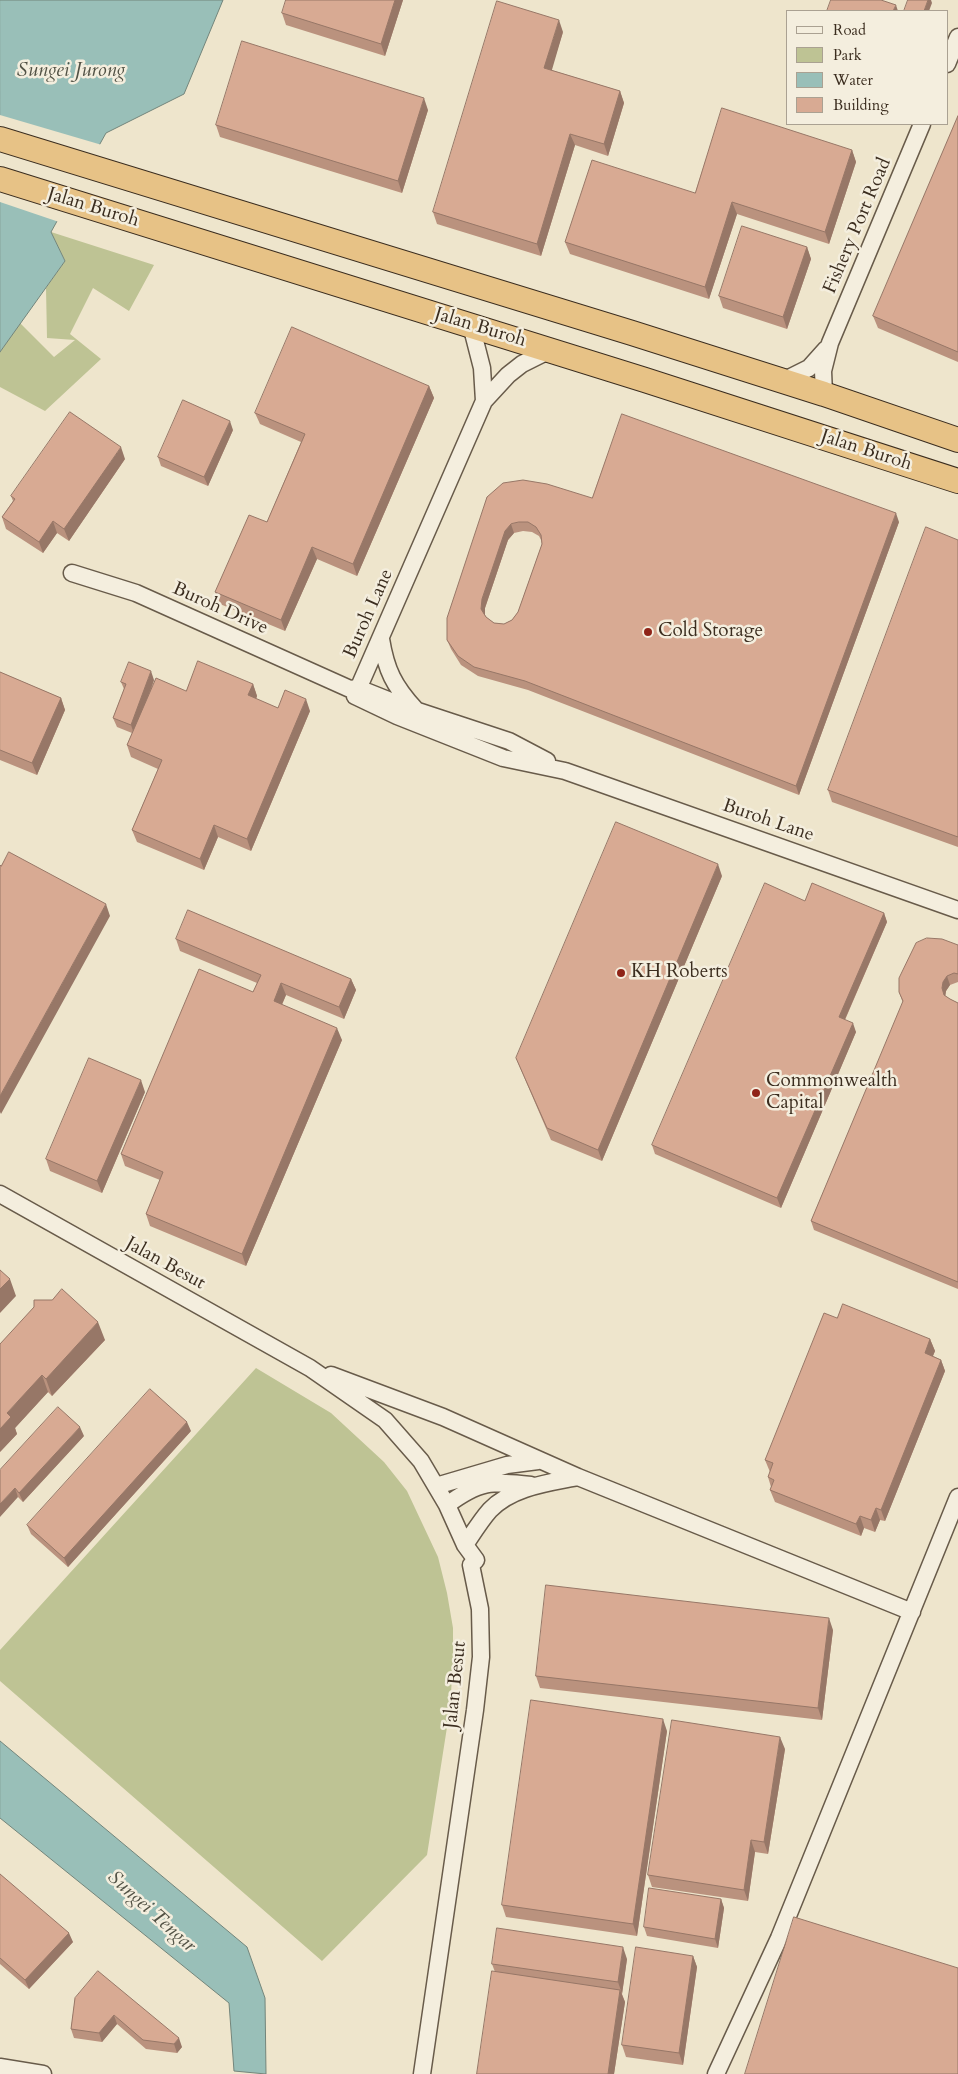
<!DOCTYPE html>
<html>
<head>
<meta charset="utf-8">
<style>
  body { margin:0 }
  #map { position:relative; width:958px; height:2074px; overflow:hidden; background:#eee5cc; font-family:Cardo,serif }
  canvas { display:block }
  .legend { position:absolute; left:786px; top:10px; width:162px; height:115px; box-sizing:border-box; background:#f4eede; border:1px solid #aaa192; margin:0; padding:6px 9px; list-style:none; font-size:15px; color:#3b2d1f }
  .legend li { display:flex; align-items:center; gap:10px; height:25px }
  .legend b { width:25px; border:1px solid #aaa192 }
</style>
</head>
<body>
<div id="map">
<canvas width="958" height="2074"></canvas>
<ul class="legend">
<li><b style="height:6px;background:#f4eede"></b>Road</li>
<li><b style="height:14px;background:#bec394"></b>Park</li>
<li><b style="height:14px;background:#99bfb8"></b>Water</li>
<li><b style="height:14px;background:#d8aa93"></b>Building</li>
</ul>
</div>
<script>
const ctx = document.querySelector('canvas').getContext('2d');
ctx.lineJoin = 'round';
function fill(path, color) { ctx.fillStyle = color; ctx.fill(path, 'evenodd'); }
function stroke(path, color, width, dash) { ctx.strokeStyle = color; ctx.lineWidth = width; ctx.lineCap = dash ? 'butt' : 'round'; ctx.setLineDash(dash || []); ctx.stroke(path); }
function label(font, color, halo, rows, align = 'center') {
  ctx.font = font + ' Cardo,serif'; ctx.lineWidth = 5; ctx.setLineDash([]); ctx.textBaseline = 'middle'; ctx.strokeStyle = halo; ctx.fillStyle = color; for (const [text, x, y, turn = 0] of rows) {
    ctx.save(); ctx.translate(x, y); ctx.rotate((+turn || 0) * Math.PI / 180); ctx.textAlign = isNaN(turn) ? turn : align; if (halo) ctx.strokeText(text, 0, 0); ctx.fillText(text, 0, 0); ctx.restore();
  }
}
fill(new Path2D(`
  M51 232 154 265 129 311 93 288 70 334 101 359 45 411 0 387V352L20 323 54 357 75 340 47 338 46 288 65 261Z
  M256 1368 331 1413 384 1462 407 1491 438 1557 447 1593 453 1628V1662L450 1708 427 1855 322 1961 0 1681V1650Z`), '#bec394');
const water = new Path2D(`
  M0 0H223L184 94 106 133 51 232 65 261 0 352Z
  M0 1741 247 1947 265 1998 266 2074 234 2071 229 2003 0 1818Z`);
fill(water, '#99bfb8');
stroke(water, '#73857b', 1);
fill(new Path2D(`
  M0 115 102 145 59 222 0 202Z`), '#eee5cc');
const minor = new Path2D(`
  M947 64 958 37
  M471 325 482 368 484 401
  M783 381 809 368 826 349
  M824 394 823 371 830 343 922 124
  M72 573 136 593 350 689 358 688 403 706 509 741 547 761
  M381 639C386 670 394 686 415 709
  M355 696 397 716 503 758 565 771 958 910
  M355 696 484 401 508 375 522 364 550 350
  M0 1194 310 1368 385 1420 421 1461 447 1505 465 1545 476 1560 471 1565 480 1609 481 1657 475 1710 422 2074
  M331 1375 443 1417 578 1477 912 1612
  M436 1486 507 1465 538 1461
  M447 1505C479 1481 492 1481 531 1485
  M465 1545C473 1533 481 1520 490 1510 512 1487 548 1483 578 1477
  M0 2067 43 2074
  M716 2074 779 1938 958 1497`);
const highway = new Path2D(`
  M0 139 632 333 824 394 958 440
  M0 179 645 380 958 481`);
stroke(minor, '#685b4a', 19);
stroke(highway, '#3b2d1f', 26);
stroke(minor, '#f4eede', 16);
stroke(highway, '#e7c286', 24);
fill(new Path2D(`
  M403 0 385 56 286 25 282 13Z
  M563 32 551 70 620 91 624 103 608 156 575 145 541 256 437 224 433 212Z
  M428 110 402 193 220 137 216 125Z
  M958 116V362L878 328 873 316Z
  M852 150 856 162 829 244 737 214 709 299 570 254 565 242 695 193Z
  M807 247 811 259 787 329 723 308 719 296Z
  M429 386 434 398 357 576 317 559 285 631 220 604 215 592 267 522 301 442 260 424 255 413Z
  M233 430 208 486 161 466 158 457Z
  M125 459 69 541 57 533 43 553 6 529 2 517 13 501 11 496Z
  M487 497 592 498 899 522 799 795 528 690 478 676 461 665 451 649 447 640ZM523 531 532 532 539 536 541 540 542 544 518 612 512 620 504 624 494 623 486 617 485 615V608L508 540 514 533Z
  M958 540V847L832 802 828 790Z
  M0 672 61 698 65 710 37 775 0 760Z
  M154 680 152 687 186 691 253 684 257 696 256 699 278 708 310 711 251 851 218 837 204 870 137 842 132 830 158 769 131 757 127 745 132 733 117 727 113 718 124 689 121 682Z
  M722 876 602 1161 551 1140 521 1070 516 1058Z
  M805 901 884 913 887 922 845 1020 856 1032 781 1208 655 1154 652 1145Z
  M176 939 351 979 356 990 344 1019 286 995 282 1005 342 1040 246 1266 150 1226 146 1214 160 1180 125 1166 121 1154 253 992 257 983 180 951Z
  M958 945V982L950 985 946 991 945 996 950 999 958 1003V1289L814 1230 811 1221 903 1003 899 992Z
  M145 1092 102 1193 50 1171 46 1159Z
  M52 1300 105 1340 52 1396 48 1392 15 1428 17 1434 0 1452Z
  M837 1318 930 1339 935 1351 933 1356 941 1360 945 1371 885 1521 880 1520 875 1532 864 1528 861 1536 775 1502 770 1490 771 1487 768 1477 770 1472 765 1460Z
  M191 1431 68 1567 31 1534 27 1525Z
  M84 1436 23 1502 18 1497 0 1470Z
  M833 1630 822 1720 540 1688 536 1676Z
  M667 1731 637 1936 506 1917 502 1905Z
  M785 1749 768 1854 755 1852 748 1901 652 1887 648 1875Z
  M0 1874 73 1942 29 1989 0 1964Z
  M721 1899 724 1908 718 1948 647 1936 644 1927Z
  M693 1956 697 1967 683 2065 626 2057 622 2045Z
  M627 1959 622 1994 625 2002 614 2074H477L495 1972 492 1964Z
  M75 1998 182 2047 177 2053 146 2049 117 2024 102 2042 74 2038 71 2029Z`), '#ba927e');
fill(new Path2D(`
  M395 0H403L385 56 381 44Z
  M928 0H931L932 3 929 11H924Z
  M896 5 898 11H893Z
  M559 20 563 32 549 80 544 68Z
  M620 91 624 103 608 156 604 144Z
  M424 98 428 110 402 193 398 181Z
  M570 134 575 145 541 256 537 244Z
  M852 150 856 162 829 244 825 232Z
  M732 202 737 214 709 299 705 287Z
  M807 247 811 259 787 329 783 317Z
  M429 386 434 398 357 576 353 564Z
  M230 421 233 430 208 486 204 477Z
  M121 447 125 459 69 541 64 529Z
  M896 513 899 522 799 795 796 786Z
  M53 521 57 533 43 553 39 542Z
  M511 524 514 533 508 540 485 608V618L481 609 482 599 505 531Z
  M312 547 317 559 285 631 281 620Z
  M151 671 154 680 134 734 131 725Z
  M253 684 257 696 253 707 248 695Z
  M61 698 65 710 37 775 32 763Z
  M306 699 310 711 251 851 247 839Z
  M214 825 218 837 204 870 200 859Z
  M718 864 722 876 602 1161 598 1150Z
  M106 904 110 916 1 1114 0 1112V1096Z
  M884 913 887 922 842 1026 839 1017Z
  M947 976 950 985 946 991 945 998 942 988 943 982Z
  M351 979 356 990 344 1019 339 1007Z
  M281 983 286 995 278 1013 274 1001Z
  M853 1023 856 1032 781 1208 777 1198Z
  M337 1028 342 1040 246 1266 242 1254Z
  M141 1080 145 1092 102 1193 97 1181Z
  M10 1279 16 1296 0 1313V1289Z
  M98 1322 105 1340 52 1396 46 1379Z
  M930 1339 935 1351 929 1365 925 1353Z
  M941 1360 945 1371 885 1521 881 1510Z
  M42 1375 48 1392 15 1428 17 1434 0 1452V1429L7 1413Z
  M187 1422 191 1431 68 1567 64 1558Z
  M80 1427 84 1436 23 1502 19 1493Z
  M15 1488 18 1497 0 1517V1504Z
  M876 1508 880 1520 875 1532 871 1520Z
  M860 1516 864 1528 861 1536 856 1524Z
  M829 1618 833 1630 822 1720 818 1708Z
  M663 1719 667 1731 637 1936 633 1924Z
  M780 1737 785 1749 768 1854 764 1842Z
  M751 1840 755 1852 748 1901 744 1890Z
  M721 1899 724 1908 718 1948 715 1939Z
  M69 1933 73 1942 29 1989 25 1980Z
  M623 1947 627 1959 622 1994 618 1982Z
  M693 1956 697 1967 683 2065 679 2053Z
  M620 1990 625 2002 614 2074H608Z
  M114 2015 117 2024 102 2042 99 2033Z
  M179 2038 182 2047 177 2053 174 2044Z`), '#977767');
const building = new Path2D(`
  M286 0H395L381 44 282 13Z
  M831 0H881L896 5 893 11H827Z
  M908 0H928L924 11H904Z
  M497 1 559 20 544 68 620 91 604 144 570 134 537 244 433 212Z
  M242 41 424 98 398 181 216 125Z
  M722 108 852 150 825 232 732 202 705 287 565 242 592 160 695 193Z
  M958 116V352L873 316Z
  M742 226 807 247 783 317 719 296Z
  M292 327 429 386 353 564 312 547 281 620 215 592 249 515 267 522 305 434 255 413Z
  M183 400 230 421 204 477 158 457Z
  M70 412 121 447 64 529 53 521 39 542 2 517 15 499 11 496Z
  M622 414 896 513 796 786 525 681 474 667 458 656 447 640V618L487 497 503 483 523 480 547 484 592 498ZM519 522H528L536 527 541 535 542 544 518 612 512 620 504 624 494 623 486 617 481 609 482 599 505 531 511 524Z
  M926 527 958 540V837L828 790Z
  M198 661 253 684 248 695 278 708 285 690 306 699 247 839 214 825 200 859 132 830 162 760 127 745 156 678 186 691Z
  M129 662 151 671 131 725 113 718 126 684 121 682Z
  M0 672 61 698 32 763 0 750Z
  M616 822 718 864 598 1150 547 1128 516 1058Z
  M9 852 106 904 0 1096V865L1 866Z
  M765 883 805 901 812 883 884 913 839 1017 853 1023 777 1198 652 1145Z
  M188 910 351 979 339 1007 281 983 274 1001 337 1028 242 1254 146 1214 163 1172 121 1154 199 969 253 992 261 975 176 939Z
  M927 938 942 939 958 945V974L954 973 947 976 943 982 942 988 944 995 950 999 958 1003V1282L811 1221 903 1001 899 992V978L916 943Z
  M89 1058 141 1080 97 1181 46 1159Z
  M0 1270 10 1279 0 1289Z
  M62 1289 98 1322 46 1379 42 1375 7 1413 11 1417 0 1429V1344L34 1307V1300H52Z
  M843 1304 930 1339 925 1353 941 1360 881 1510 876 1508 871 1520 860 1516 856 1524 770 1490 774 1480 768 1477 773 1463 765 1460 824 1313 837 1318Z
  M150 1389 187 1422 64 1558 27 1525Z
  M58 1407 80 1427 19 1493 15 1488 0 1504V1470Z
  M546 1585 829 1618 818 1708 536 1676Z
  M531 1700 663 1719 633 1924 502 1905Z
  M672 1720 780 1737 764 1842 751 1840 744 1890 648 1875Z
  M0 1874 69 1933 25 1980 0 1958Z
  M649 1888 721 1899 715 1939 644 1927Z
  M794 1917 958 1968V2074H745Z
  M497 1928 623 1947 618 1982 492 1964Z
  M636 1947 693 1956 679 2053 622 2045Z
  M98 1971 179 2038 174 2044 143 2040 114 2015 99 2033 71 2029 75 1998Z
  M492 1971 620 1990 608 2074H477Z`);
fill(building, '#d8aa93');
stroke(building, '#977767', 1);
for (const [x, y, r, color] of [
  [648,632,5,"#8f2418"],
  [621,973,5,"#8f2418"],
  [756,1093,5,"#8f2418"]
]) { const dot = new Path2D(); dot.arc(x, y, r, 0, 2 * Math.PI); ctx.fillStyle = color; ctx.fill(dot); stroke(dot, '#f4eede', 2); }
label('19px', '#3b2d1f', '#f4eede', [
  ["Jalan Buroh",93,208,17],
  ["Fishery Port Road",858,226,-67],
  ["Jalan Buroh",480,328,17],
  ["Jalan Buroh",866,451,18],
  ["Buroh Drive",220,609,24],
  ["Buroh Lane",369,614,-66],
  ["Buroh Lane",768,821,19],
  ["Jalan Besut",165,1264,29],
  ["Jalan Besut",456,1685,-84]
]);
label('19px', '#3b2d1f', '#f4eede', [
  ["Cold Storage",658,632],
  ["KH Roberts",631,973],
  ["Commonwealth",766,1082],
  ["Capital",766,1104]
], 'left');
label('italic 20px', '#525245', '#f4eede', [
  ["Sungei Jurong",71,71],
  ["Sungei Tengar",151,1912,42]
]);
</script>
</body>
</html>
